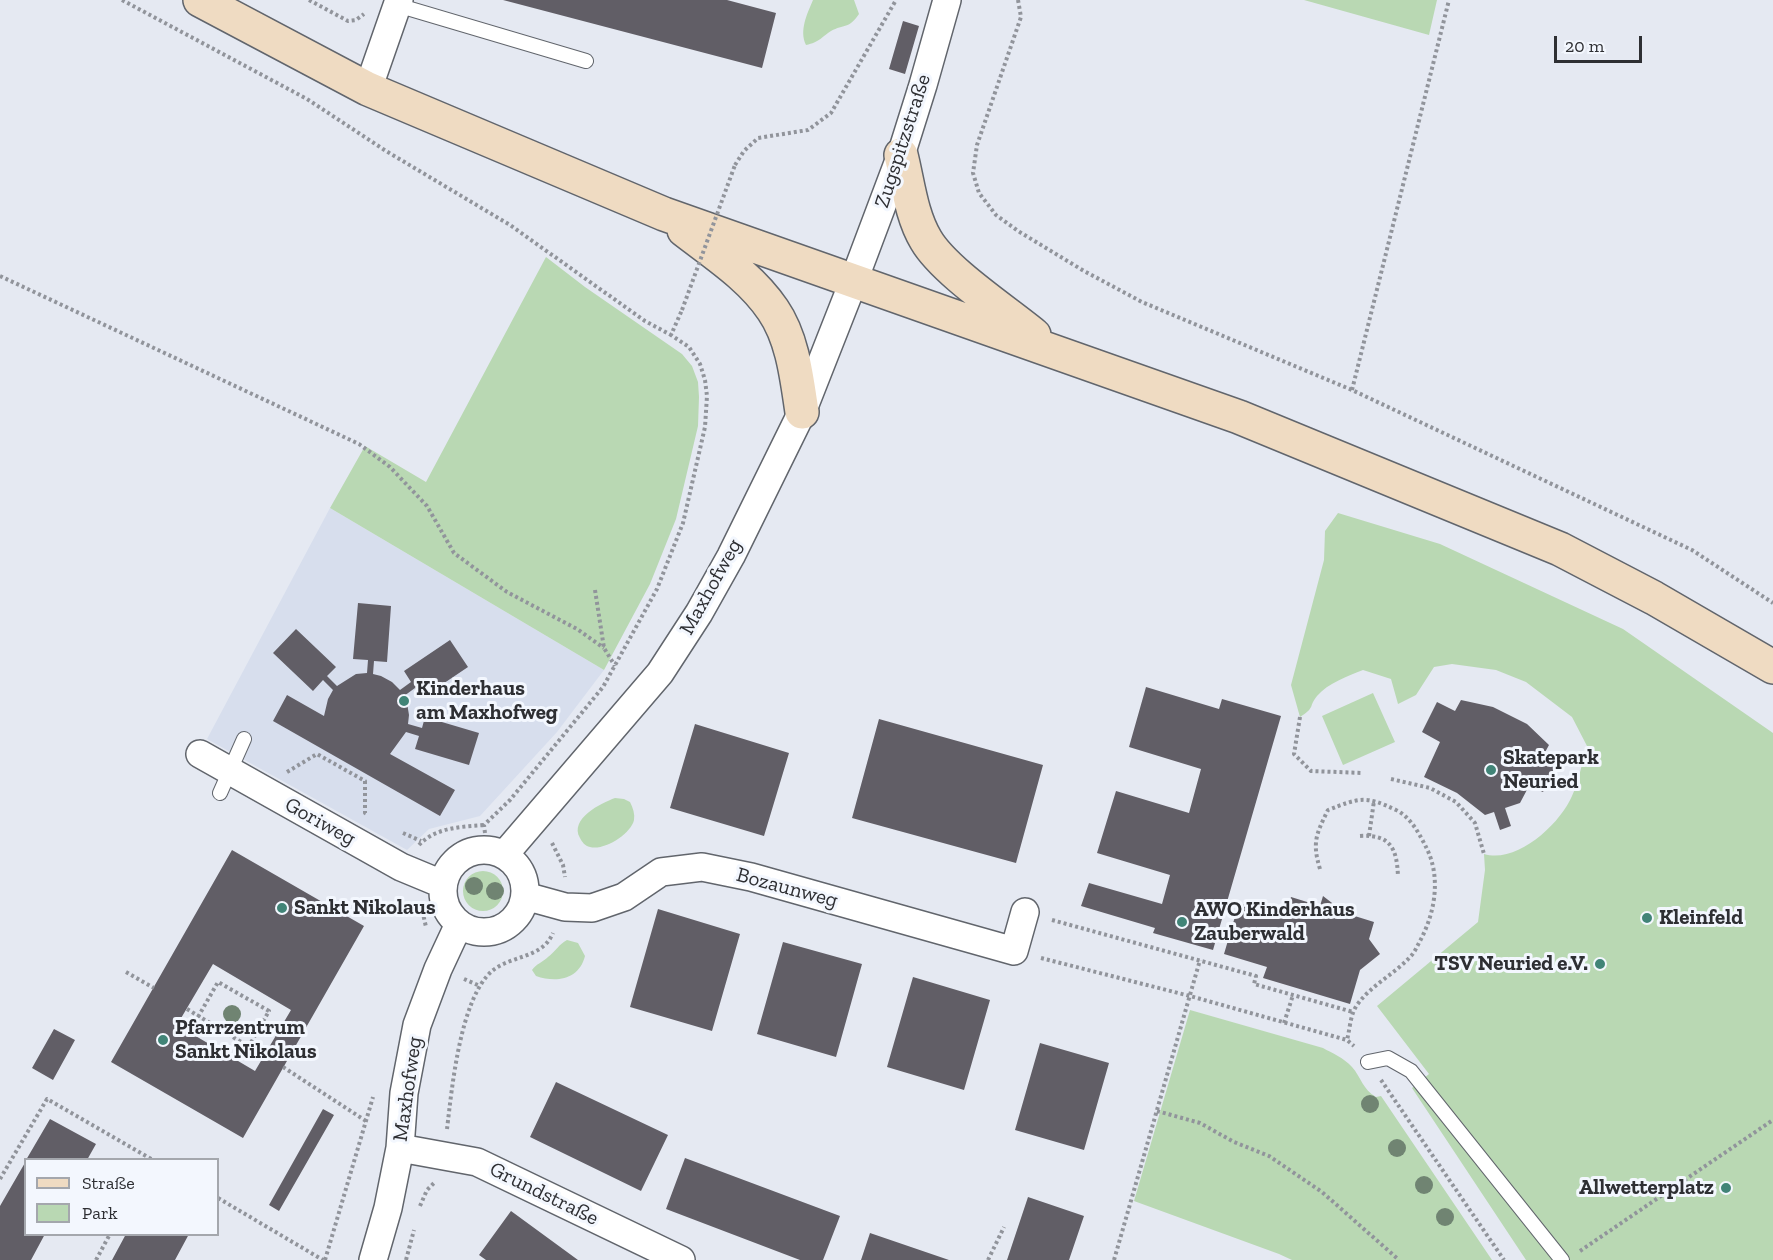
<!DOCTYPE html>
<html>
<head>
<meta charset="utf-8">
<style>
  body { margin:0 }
  #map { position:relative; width:1773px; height:1260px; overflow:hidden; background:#e5e9f2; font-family:"Zilla Slab",serif }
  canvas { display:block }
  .legend { position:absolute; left:24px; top:1158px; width:195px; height:78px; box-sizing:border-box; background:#f3f7fe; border:2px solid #a4a7ad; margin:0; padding:8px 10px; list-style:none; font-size:18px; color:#2e2f33 }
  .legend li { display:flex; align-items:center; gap:12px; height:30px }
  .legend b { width:30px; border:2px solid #a4a7ad }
  .scale { position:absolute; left:1554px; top:36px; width:88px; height:27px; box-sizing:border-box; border:3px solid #2e2f33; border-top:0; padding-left:8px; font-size:18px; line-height:21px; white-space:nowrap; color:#2e2f33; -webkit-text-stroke:4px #f3f7fe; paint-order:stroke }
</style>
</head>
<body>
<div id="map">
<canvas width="1773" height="1260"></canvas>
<ul class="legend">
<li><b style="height:8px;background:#efdbc2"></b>Straße</li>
<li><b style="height:16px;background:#b9d8b3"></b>Park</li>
</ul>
<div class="scale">20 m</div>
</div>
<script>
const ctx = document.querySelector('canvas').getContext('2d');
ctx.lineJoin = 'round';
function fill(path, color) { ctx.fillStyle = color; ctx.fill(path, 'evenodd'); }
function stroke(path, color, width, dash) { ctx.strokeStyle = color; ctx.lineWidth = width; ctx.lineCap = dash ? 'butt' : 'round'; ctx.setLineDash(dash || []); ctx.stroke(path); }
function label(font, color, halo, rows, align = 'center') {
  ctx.font = font + ' "Zilla Slab",serif'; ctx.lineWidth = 6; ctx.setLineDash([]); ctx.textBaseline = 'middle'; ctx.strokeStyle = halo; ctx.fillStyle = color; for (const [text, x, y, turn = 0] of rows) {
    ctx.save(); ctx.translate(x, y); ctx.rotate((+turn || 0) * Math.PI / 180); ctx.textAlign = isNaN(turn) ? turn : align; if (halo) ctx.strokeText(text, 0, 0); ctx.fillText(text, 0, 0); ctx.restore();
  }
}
fill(new Path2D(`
  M330 508 604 670 557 732 480 816 429 829 407 850 207 739Z`), '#d7deed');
fill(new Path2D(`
  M813 0H854L859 14C849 29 844 24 831 31 820 38 820 42 806 45 799 31 807 14 813 0Z
  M1304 0H1437L1429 35Z
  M546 257 585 287 682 354 692 366 698 382 699 397 698 426 676 519 650 584 604 670 330 508 365 446 426 482Z
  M1338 513 1440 544 1623 629 1773 733V1260H1526L1412 1088 1429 1074 1377 1006 1478 922 1485 870 1484 854C1517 864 1560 824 1572 796 1579 781 1582 762 1587 746L1572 717 1526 682 1496 670 1452 664 1434 667 1416 695 1398 704 1391 679 1363 670C1348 676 1328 683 1317 696 1308 707 1316 707 1300 717L1291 685 1324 560 1325 531Z
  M1373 693 1395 742 1343 765 1322 716Z
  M615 798 624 799 630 802C633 808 635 814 634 820 631 834 604 851 590 847 585 846 582 842 580 838 569 819 601 803 615 798Z
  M463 891a20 20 0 1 1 40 0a20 20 0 1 1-40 0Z
  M567 940 578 943 585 956C579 980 556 983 536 976L532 970C536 964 543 962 548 957 555 952 559 944 567 940Z
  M1190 1010 1323 1048C1332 1053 1344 1058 1352 1067 1361 1077 1363 1090 1376 1097L1381 1096 1492 1260H1292L1279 1254 1134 1201Z`), '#b9d8b3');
fill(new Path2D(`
  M503 0H727L776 13 762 68Z
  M903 21 919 26 905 74 889 69Z
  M358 603 391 606 387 662 374 661 373 674 381 676 392 682 400 690 411 682 404 671 450 640 468 667 422 698 415 688 404 696 407 703 409 715 408 724 422 728 425 717 479 733 469 765 415 749 419 736 406 732 390 754 455 790 440 816 273 721 287 695 324 716 328 699 333 690 323 680 313 691 273 653 296 629 336 667 327 676 337 686 356 674 367 673 368 660 353 659Z
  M1146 687 1219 709 1222 699 1281 716 1213 950 1153 933 1155 928 1081 906 1089 883 1162 904 1170 875 1097 853 1116 791 1189 813 1201 769 1129 747Z
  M1461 700 1493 707 1527 724 1549 745 1543 756 1557 763 1543 792 1529 786 1520 803 1505 808 1511 826 1500 830 1494 812 1485 815 1457 793 1424 777 1440 742 1422 732 1437 702 1455 711Z
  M879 719 1043 765 1016 863 852 818Z
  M695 724 789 753 764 836 670 808Z
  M232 850 364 926 243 1138 111 1062ZM213 964 291 1010 255 1071 177 1025Z
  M1323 896 1345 913 1374 922 1369 939 1380 954 1360 970 1350 1004 1263 978 1267 967 1224 954 1239 903 1285 917 1291 897 1320 906Z
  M658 909 740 934 712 1031 630 1007Z
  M783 942 862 964 836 1057 757 1034Z
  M913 977 990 1000 964 1090 887 1067Z
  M54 1029 75 1040 53 1080 32 1068Z
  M1040 1043 1109 1063 1084 1150 1015 1130Z
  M556 1082 668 1135 641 1191 530 1137Z
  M323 1109 334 1115 279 1211 269 1205Z
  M50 1119 96 1144 87 1160H26Z
  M685 1158 840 1216 823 1260H800L666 1209Z
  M26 1161V1234H45L31 1260H0V1206Z
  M1028 1197 1084 1216 1069 1260H1007Z
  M511 1211 578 1260H486L479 1255Z
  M870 1233 949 1260H861Z
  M126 1234H189L175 1260H112Z`), '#615e66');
const lane = new Path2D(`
  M397 5 586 61
  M220 793 244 739
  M1368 1062 1388 1058 1411 1071 1562 1260`);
const street = new Path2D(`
  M368 89 399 0
  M200 754 401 867 442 884
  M443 891a41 41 0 1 1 82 0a41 41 0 1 1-82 0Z
  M504 855 660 673 699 613 731 556 802 412 854 280 901 155 923 85 947 0
  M525 896 565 907 592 908 624 897 661 872 702 867 751 877 1014 951 1025 912
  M400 1148 477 1162 681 1260
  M373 1260 388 1208 400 1148 404 1093 417 1025 438 969 459 924`);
const secondary = new Path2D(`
  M200 0 368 89 664 214 1239 417 1560 549 1654 598 1773 667
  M901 155C908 183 911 215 926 240 944 271 1005 311 1034 335
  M684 230C715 254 751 277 773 310 793 339 797 379 802 412`);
stroke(lane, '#61656c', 16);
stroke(street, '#61656c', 30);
stroke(secondary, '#61656c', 36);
stroke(new Path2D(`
  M122 0 307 99 386 151 510 225 645 321 671 335
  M309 0 348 21 356 20 364 14
  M1018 0 1021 17 977 145 973 173 979 193 996 215 1018 231 1084 271 1142 302 1352 390 1692 550 1773 603
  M735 165 744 151 758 138 808 130 831 113 896 0
  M0 276 359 444 390 467 427 506 454 553 507 592 577 629 604 648
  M1352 390 1449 0
  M595 590 604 648 615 666
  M1300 717 1294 754 1311 771 1363 773
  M287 772 317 754 365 781V813L367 814
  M1391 779 1430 788 1456 802 1475 823 1484 854
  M403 833 421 841
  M485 833 484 825 510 800 603 687 657 589 683 523 705 427 707 396 705 380 700 364 689 347 671 335 682 310
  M1360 836C1391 834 1397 849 1398 877
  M1369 836 1374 801
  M552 843 563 865 565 877
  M419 845C436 827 461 827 484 825
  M1320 869C1312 843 1316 834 1328 810 1359 798 1365 795 1396 810 1411 817 1420 835 1427 849 1441 878 1435 913 1420 941 1417 946 1415 952 1411 956 1395 974 1371 985 1357 1005 1350 1015 1350 1029 1347 1040
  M421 905 426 927
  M1052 920 1256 976 1254 984 1353 1012
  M1041 958 1190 996 1347 1040 1354 1046
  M126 972 154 988
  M464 979 480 986
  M187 1009 264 1056
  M198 1017 218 982 269 1011 249 1046
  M1284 1023 1293 995
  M283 1067 366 1121
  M1381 1080 1504 1260
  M1157 1111 1200 1123 1234 1142 1269 1156 1322 1192 1399 1260
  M447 1129C452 1088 460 999 492 971 511 955 542 959 553 933
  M0 1179 47 1099 153 1160
  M218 1198 323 1260
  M420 1206 427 1190 435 1182
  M1580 1251 1773 1120
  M96 1260 110 1234
  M325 1260 373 1097
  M406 1260 414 1230
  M988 1260 1004 1227
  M1114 1260 1200 960`), '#91949b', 4, [3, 3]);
stroke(lane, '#fff', 14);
stroke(street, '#fff', 27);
stroke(secondary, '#efdbc2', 33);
stroke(new Path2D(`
  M682 310 735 165`), '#91949b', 4, [3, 3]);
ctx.fillStyle = '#708472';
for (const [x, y] of [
  [474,886],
  [495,891],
  [232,1014],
  [1370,1104],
  [1397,1148],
  [1424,1185],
  [1445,1217]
]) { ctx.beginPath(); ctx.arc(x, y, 9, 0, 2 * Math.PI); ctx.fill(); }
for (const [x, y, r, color] of [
  [404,701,6,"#418477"],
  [1491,770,6,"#418477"],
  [282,908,6,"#418477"],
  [1647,918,6,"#418477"],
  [1182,922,6,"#418477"],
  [1600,964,6,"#418477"],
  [163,1040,6,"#418477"],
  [1726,1188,6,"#418477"]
]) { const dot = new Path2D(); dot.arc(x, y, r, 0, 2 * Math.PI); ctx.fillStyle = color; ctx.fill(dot); stroke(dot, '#f3f7fe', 2); }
label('21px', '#2e2f33', '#f3f7fe', [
  ["Zugspitzstraße",903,141,-72],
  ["Maxhofweg",711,587,-61],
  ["Goriweg",320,822,29],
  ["Bozaunweg",787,888,15],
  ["Maxhofweg",408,1089,-82],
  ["Grundstraße",544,1194,26]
]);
label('bold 21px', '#2e2f33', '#f3f7fe', [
  ["Kinderhaus",416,689],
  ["am Maxhofweg",416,713],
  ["Skatepark",1503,758],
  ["Neuried",1503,782],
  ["Sankt Nikolaus",294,908],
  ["AWO Kinderhaus",1194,910],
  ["Zauberwald",1194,934],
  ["Kleinfeld",1659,918],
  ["TSV Neuried e.V.",1588,964,"right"],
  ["Pfarrzentrum",175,1028],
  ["Sankt Nikolaus",175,1052],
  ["Allwetterplatz",1714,1188,"right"]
], 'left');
</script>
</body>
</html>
